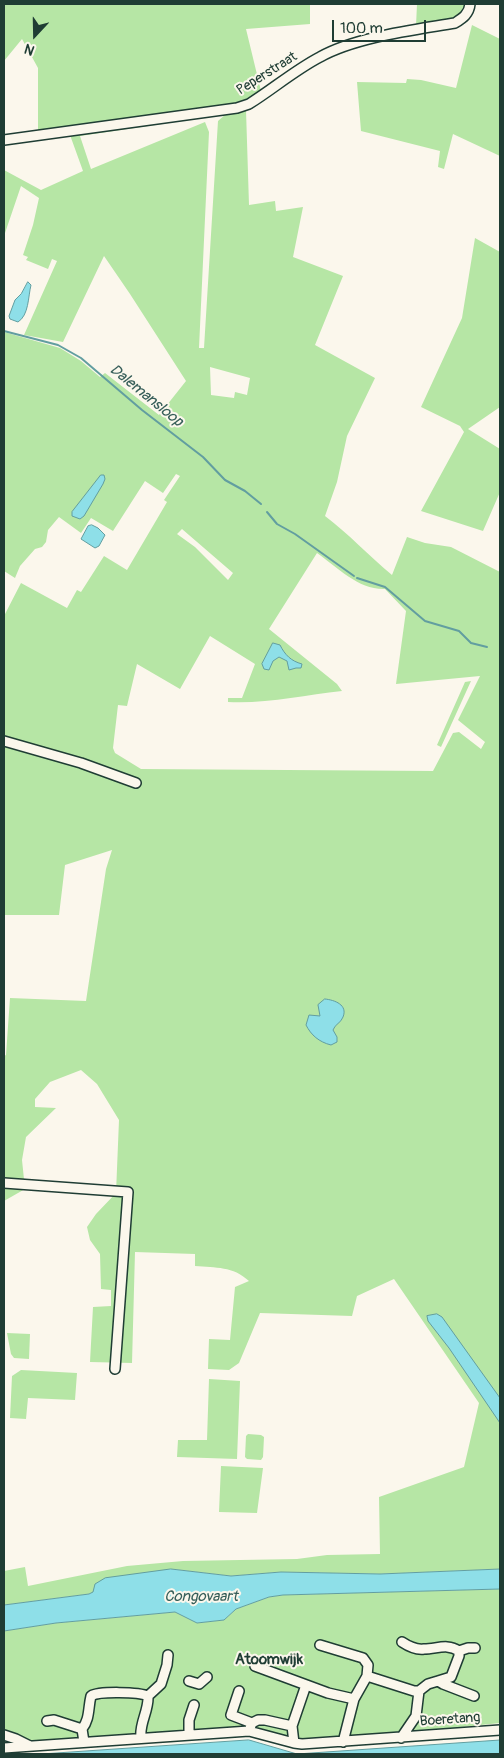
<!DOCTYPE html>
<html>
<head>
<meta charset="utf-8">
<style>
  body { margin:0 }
  #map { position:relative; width:504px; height:1758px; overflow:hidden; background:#fbf7ec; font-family:Pangolin,sans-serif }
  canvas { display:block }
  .frame { position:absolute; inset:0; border:5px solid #1f3d34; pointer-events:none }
  .north { position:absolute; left:10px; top:10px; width:50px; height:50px; -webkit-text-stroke:4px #fbf7ec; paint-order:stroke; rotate:201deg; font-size:14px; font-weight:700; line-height:20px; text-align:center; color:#1f3d34 }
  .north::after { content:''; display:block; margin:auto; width:18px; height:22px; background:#1f3d34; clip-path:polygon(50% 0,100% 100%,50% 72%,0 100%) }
  .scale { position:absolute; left:332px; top:20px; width:94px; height:22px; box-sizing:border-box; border:2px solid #1f3d34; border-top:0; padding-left:6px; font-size:15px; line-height:18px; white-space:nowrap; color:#1f3d34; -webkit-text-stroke:4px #fbf7ec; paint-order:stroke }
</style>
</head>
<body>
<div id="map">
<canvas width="504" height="1758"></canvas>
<div class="frame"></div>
<div class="north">N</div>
<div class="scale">100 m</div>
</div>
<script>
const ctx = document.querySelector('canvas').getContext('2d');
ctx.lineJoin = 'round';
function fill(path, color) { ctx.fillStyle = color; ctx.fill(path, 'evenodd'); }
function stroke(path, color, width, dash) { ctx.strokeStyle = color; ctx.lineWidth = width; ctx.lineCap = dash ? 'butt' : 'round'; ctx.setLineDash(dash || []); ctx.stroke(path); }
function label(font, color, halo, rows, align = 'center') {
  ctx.font = font + ' Pangolin,sans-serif'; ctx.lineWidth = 4; ctx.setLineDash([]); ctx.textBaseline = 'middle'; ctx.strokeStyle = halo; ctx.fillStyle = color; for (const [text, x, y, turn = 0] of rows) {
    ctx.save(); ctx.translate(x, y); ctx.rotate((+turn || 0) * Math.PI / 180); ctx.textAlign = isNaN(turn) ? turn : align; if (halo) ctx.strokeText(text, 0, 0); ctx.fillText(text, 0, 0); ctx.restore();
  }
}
fill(new Path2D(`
  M4 4H310V24L246 29 261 91 244 102 231 106 38 131V68L22 39 4 61Z
  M417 4H467C459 24 436 23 416 26Z
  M472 25 500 39V156L453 134 444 169 438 167 440 151 361 131 357 82 406 83 407 79 421 80 456 88Z
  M246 110 249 205 275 201 276 211 303 207 293 257 343 276 315 345 375 378 347 436 337 482 325 516C349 534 369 556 392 575L407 537 425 543 451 547 500 572V1569L380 1574 281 1572 231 1576 171 1569 89 1594 4 1605V1571L25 1567 28 1586 127 1566 183 1561 297 1559 327 1555 380 1554 379 1497 464 1467 479 1403 394 1279 357 1296 352 1316 260 1313 239 1363 229 1370 208 1369 209 1339 230 1340 235 1287 249 1281C233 1266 216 1268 195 1266V1254L135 1252 132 1363 90 1362 93 1307 111 1306V1290L101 1289 100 1254 90 1240 87 1227 96 1214 116 1193 119 1120 97 1084 81 1070 50 1082 35 1099V1107L56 1108 26 1137 22 1160 25 1189 4 1201V1056L6 1055 10 998 86 1001 106 869 112 850 65 865 59 915H4V616L21 583 67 608 77 590 81 592 104 556 127 570 167 502 164 500 180 476 176 474 163 493 145 481 113 531 91 518 81 533 59 517 48 530 46 542 42 547 35 549 20 566 15 578 4 571V332L60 348 81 361 100 377 105 373 159 415 186 381 130 294 104 256 63 342 24 335 57 261 52 259 48 269 26 260 28 257 23 255 33 225 39 198 21 186 4 236V170L41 190 83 171 70 135 195 117 196 119 80 136 91 169 205 122 209 132 199 348H204L218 121 226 114ZM210 367 250 378 247 395 235 392 234 398 211 395ZM182 529 233 573 228 580 195 547 177 534ZM317 553C338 568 359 590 385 589L406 611 396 684 480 676 458 720 485 742 481 749 459 732 453 733 433 771 141 769 115 753 113 748 118 705 127 706 137 664 180 689 210 636 255 664 242 698H228V702C266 704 304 695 342 691L337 684 269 629Z
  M475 238 500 252V407L468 429 500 449V492L483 531 421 511 464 432 460 426 421 407 462 318Z
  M471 681 441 747 437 745 465 682Z
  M7 1333 30 1334 29 1359 14 1358 11 1354Z
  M21 1370 77 1373 75 1400 28 1398 26 1419 10 1418 12 1376Z
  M209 1379 240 1381 237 1459 177 1457 178 1440H207Z
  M248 1434 261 1435 264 1437 263 1457 261 1460 247 1459 245 1457 246 1436Z
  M221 1466 263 1468 257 1513 219 1512Z
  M500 1589V1723L388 1735 296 1743 253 1727 4 1745V1631L56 1623 175 1612 197 1623 224 1620 236 1609 269 1597 283 1595Z`), '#b6e6a5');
const water = new Path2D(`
  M28 282 31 285C28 297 29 315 18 322L10 319 9 316 15 300 21 294Z
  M101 475H104L105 479 103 484 84 516 80 519 72 516V512Z
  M92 525 98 528 105 535 99 546 95 548 81 539 88 526Z
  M273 643 280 645C285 655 291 661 302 664L301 668H296L289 670 287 661 279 657 273 661 269 670 264 669 262 664Z
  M325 999C335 1000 348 1005 343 1017 341 1023 335 1024 333 1030L337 1037V1042L331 1045C319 1042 311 1035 306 1025L309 1015 320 1016 318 1005Z
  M437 1314 442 1317 500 1398V1423L449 1348 428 1321 427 1316Z
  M171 1569 231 1576 281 1572 380 1574 500 1569V1589L283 1595 269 1597 236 1609 224 1620 197 1623 175 1612 56 1623 4 1631V1605L89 1594 93 1592 95 1584 105 1578Z
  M249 1740 297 1754 500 1740V1754H42Z`);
fill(water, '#8edfe8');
stroke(water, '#629ea0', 1);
stroke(new Path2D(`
  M4 331 58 345 81 358 142 410 203 457 225 480 245 491 261 504
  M267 512 277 524 295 534 354 576
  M357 578 385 587 425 621 459 631 471 643 487 647`), '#629ea0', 2);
const minor = new Path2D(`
  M4 140 237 108 249 104C273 89 295 70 320 57 356 37 414 30 455 23 463 18 469 14 470 4
  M4 741 81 763 136 783
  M4 1183 128 1192 115 1369
  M402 1642C408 1646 416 1650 424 1649 437 1649 447 1643 459 1651L468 1648H475
  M320 1645 363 1658 368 1665 367 1676 354 1699 343 1742
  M255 1666 328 1693 354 1699
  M367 1676 414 1691H419L428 1684 438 1681 443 1684 474 1696
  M189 1681 199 1684 207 1677
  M438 1681 451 1677 459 1656V1651
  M239 1691 231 1715 252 1723
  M47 1721 54 1720 82 1729
  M249 1731 252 1723 258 1720H265L292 1726
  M189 1734V1720L194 1705
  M4 1735 16 1739 30 1746
  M141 1738C139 1723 149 1711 148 1696L161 1684 167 1665 168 1655
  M401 1738 416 1716 419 1691
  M84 1742 82 1729C90 1719 88 1708 91 1696 99 1691 139 1692 148 1696
  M294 1743 292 1726 306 1685
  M4 1748 249 1731 294 1743 302 1744 500 1730`);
stroke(minor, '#1f3d34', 12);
stroke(minor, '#fbf7ec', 9);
label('14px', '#1f3d34', '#fbf7ec', [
  ["Peperstraat",267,74,-32],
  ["Boeretang",450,1720,-4]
]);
label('italic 15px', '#355d58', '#fbf7ec', [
  ["Dalemansloop",146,396,39],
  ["Congovaart",201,1597]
]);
label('bold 15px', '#1f3d34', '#fbf7ec', [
  ["Atoomwijk",269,1660]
]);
</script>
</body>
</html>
